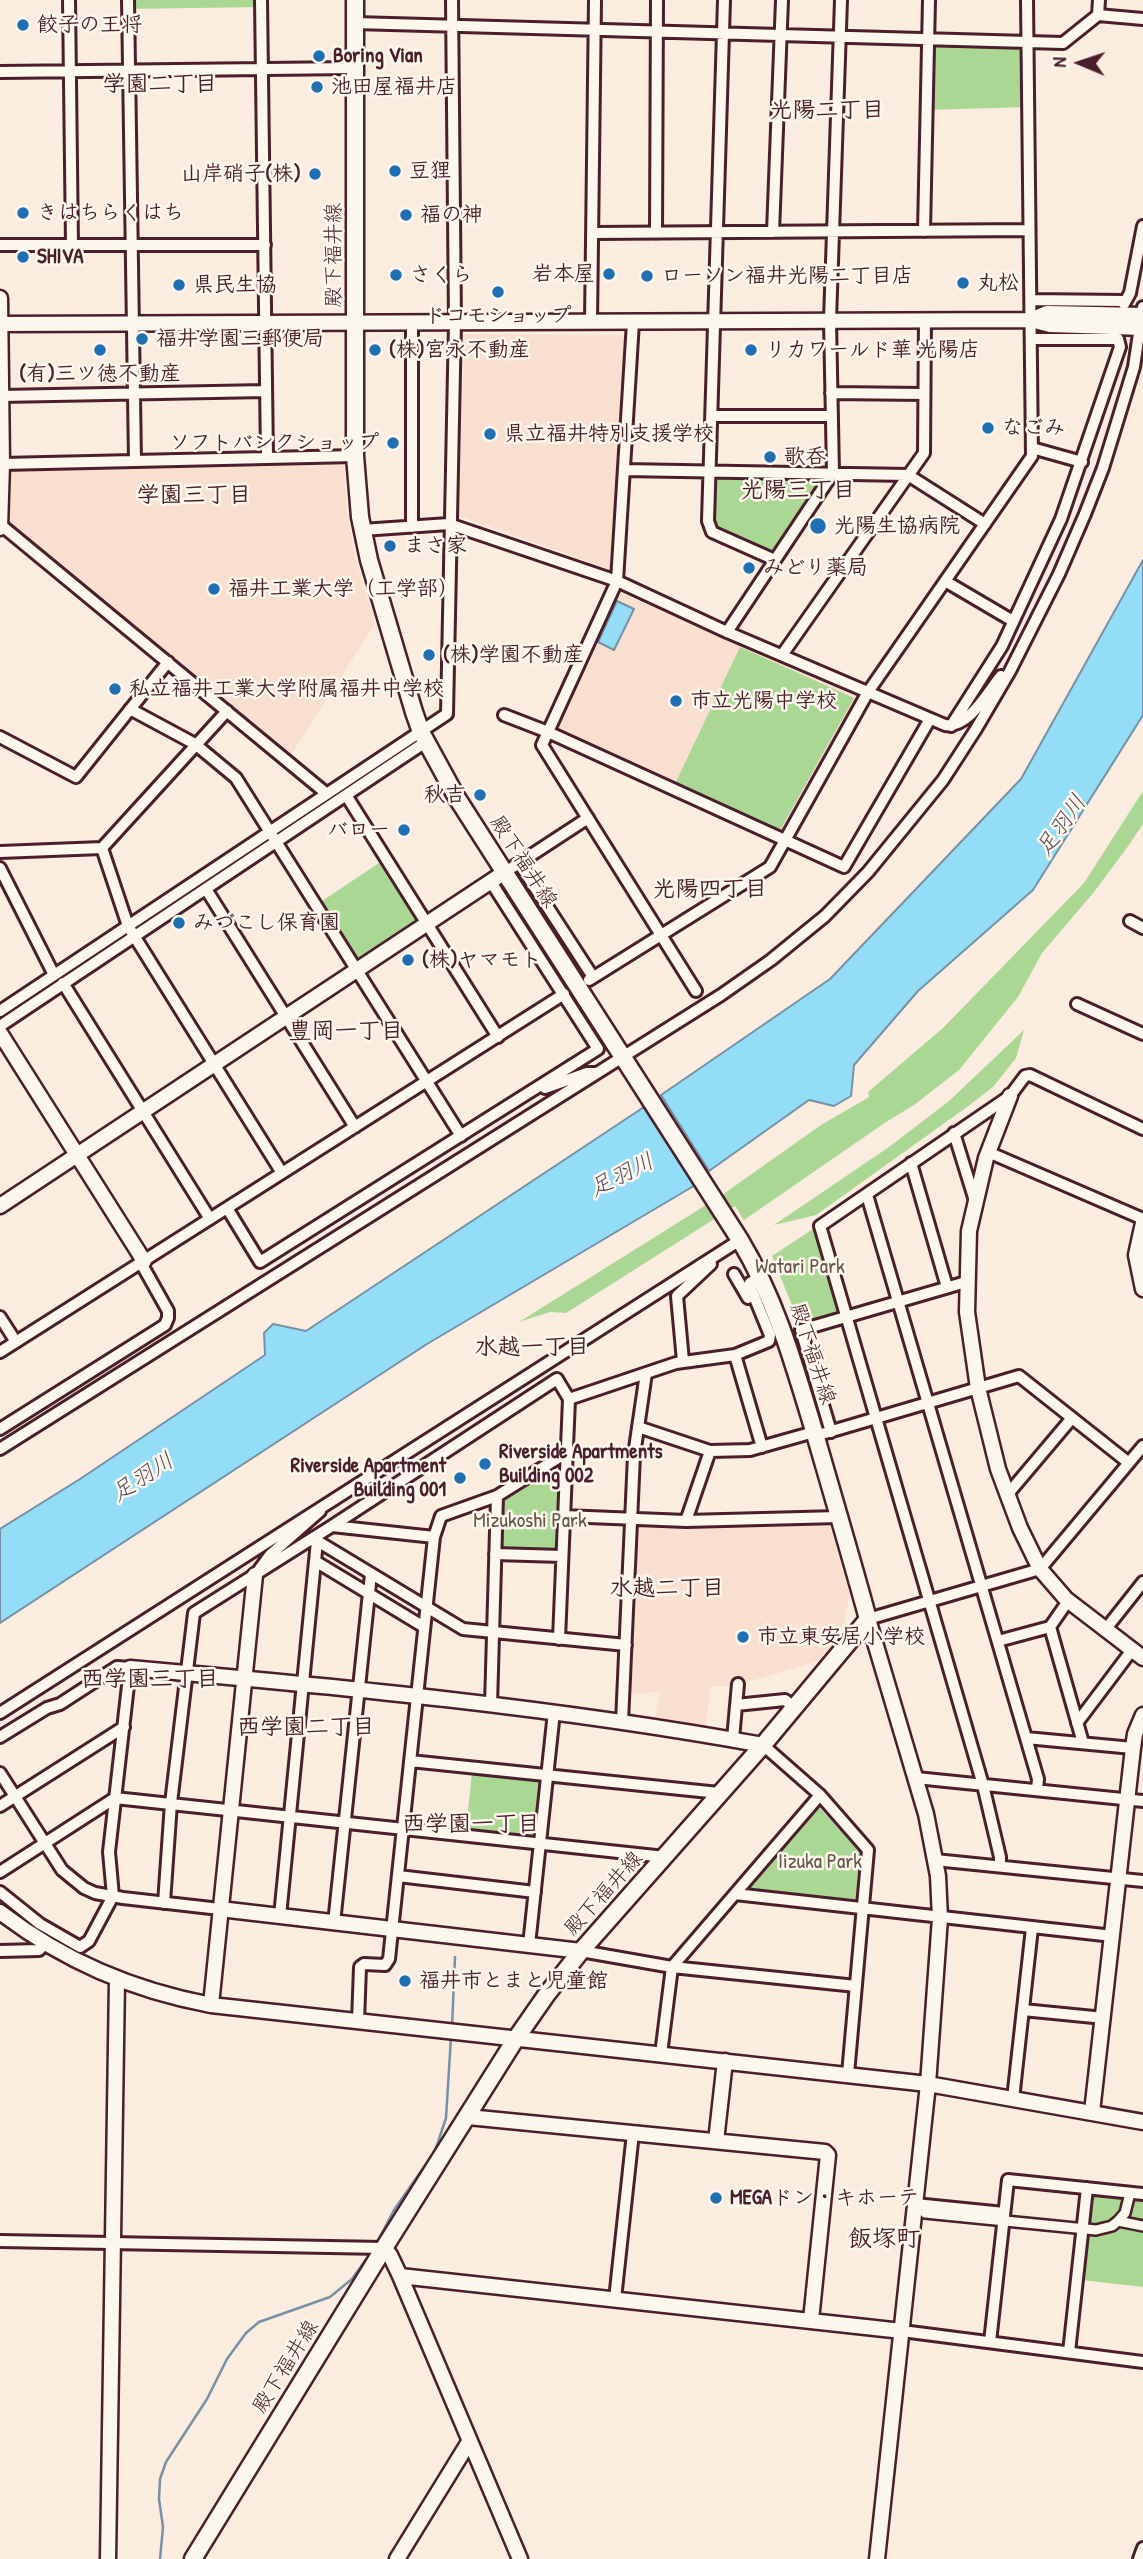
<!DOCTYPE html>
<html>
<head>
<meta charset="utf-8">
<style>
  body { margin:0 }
  #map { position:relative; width:1143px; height:2559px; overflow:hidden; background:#faecdf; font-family:"Patrick Hand",sans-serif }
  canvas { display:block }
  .north { position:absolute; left:1045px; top:28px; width:70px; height:70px; -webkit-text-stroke:5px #fbf7ec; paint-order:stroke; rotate:272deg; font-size:19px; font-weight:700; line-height:28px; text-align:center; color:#4a1f2b }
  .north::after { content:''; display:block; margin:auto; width:24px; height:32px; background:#4a1f2b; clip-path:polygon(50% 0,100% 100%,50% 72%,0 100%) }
</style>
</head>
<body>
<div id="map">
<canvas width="1143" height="2559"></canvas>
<div class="north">N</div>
</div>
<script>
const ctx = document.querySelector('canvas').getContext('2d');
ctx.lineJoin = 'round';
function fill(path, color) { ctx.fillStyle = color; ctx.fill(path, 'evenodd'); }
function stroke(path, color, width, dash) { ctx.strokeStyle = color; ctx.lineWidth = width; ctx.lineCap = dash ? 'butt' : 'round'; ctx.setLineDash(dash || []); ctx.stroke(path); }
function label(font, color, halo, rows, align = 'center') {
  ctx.font = font + ' "Patrick Hand","Klee One",sans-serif'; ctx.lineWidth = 5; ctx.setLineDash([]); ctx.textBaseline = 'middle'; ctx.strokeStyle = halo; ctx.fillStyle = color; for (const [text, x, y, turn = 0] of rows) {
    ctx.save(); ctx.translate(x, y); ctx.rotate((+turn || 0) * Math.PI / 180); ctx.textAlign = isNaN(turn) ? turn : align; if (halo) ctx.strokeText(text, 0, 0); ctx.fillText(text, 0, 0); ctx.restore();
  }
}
fill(new Path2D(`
  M464 334 626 335 613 566 607 568 459 516Z
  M344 462 347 511 355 556 375 624 291 755 286 756 9 523 11 469Z
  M621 593 853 695 857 699 782 834 556 732Z
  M825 1522 829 1525 850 1594 843 1627 823 1660 733 1686H711L705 1729 654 1723 660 1692 628 1694 634 1527 639 1523Z`), '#f9dfd0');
fill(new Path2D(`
  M128 0H261V7L128 9Z
  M928 39 1027 42 1028 107 927 110Z
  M720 475 813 479 821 481 775 551 770 552 717 528 713 522 715 477Z
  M740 647 854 698 779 832 675 784Z
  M1143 791V824L1129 845 1094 892 1042 953 1018 997 959 1070 914 1105 886 1122 744 1220 735 1206 566 1313 550 1312 519 1322 722 1195 821 1125 869 1097 868 1092 943 1028 1084 883Z
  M379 863H385L419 918 418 923 360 962 356 961 321 906 322 901Z
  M1024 1030 1016 1058 993 1087 967 1107 816 1215 774 1225 889 1147 949 1101Z
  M813 1229 838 1314 800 1325 772 1256Z
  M555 1468 561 1473 558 1552 501 1550 502 1499Z
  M472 1772 542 1782 536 1838 466 1830Z
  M818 1806 863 1855 859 1902 747 1890Z
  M1091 2192 1143 2198V2287L1081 2280Z`), '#abd795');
const water = new Path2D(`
  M1143 560V715L1033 890 918 991 854 1065 851 1096 834 1106 809 1100 709 1171 661 1095 830 979 1021 779Z
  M617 601 634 609 614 650 598 642Z
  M644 1107 697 1184 427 1344 0 1623V1529L80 1479 265 1355 264 1333 273 1324 306 1331Z`);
fill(water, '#94ddf6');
stroke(water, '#7691a5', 2);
stroke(new Path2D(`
  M452 2027 455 1957
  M375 2246 394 2210 435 2151 446 2118 451 2037
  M160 2559 163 2527 159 2499 160 2479 166 2462 207 2399 227 2359 246 2333 259 2322 330 2297 352 2279 372 2251`), '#7691a5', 2.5);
const pedestrian = new Path2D(`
  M925 2213 1096 2230 1112 2226 1118 2221 1143 2226
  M1118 2221 1125 2213 1130 2193`);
const minor = new Path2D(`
  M69 0 72 245
  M128 0 135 461
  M261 0 267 458
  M724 0 708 521 712 532 775 560
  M1098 15 1143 19
  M355 23 1063 43 1098 15 1099 0
  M0 72 354 68
  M924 231 929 0
  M773 232 782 0
  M592 233 1029 230
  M656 233 657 0
  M0 245H265
  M1031 300 1124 301
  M1124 304 1130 293 1143 226
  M591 322 595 0
  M633 322 617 581 542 745 696 991
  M831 393 924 394
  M1 396 266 391
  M712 416H832
  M1032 448 1082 462
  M2 464 355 456
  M624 470 908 475 985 524
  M1 525 327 794
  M412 527V322
  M362 530 449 524 617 581 727 632 945 725C969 728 987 693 1001 676
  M945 581 1013 621
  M727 632 833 473 830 320 841 0
  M782 655 924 453 925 320
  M130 709 195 744 236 778 461 1136
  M504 715 548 732 844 867 930 719
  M951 726 1002 646 1061 519 1120 347 1118 339H1031
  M0 737 76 777 168 662
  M346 795 498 1037
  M102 848 128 926 282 1173
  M0 852 102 848 227 711
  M519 863 593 977
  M513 867 588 818
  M0 868 54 975
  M206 889 355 1127
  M1130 921 1143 928
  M589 980 770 867 868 692 1032 456 1027 0
  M63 983 210 1219
  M1077 1004 1143 1034
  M0 1011 447 714 455 322 452 0
  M0 1026 427 741
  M545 1088 587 1073H596
  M954 1133 976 1204
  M988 1152 1143 1219
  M911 1163 947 1287
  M867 1195 1038 1779 1037 1790
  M227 1208 260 1262 598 1049 491 882
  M734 1274 748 1298
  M0 1317 16 1342
  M0 1352 564 994
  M735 1355 762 1447
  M683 1361 677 1296 711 1264
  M569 1399 676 1363 735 1355 769 1341 770 1335 750 1286V1283L761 1277
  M638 1427 710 1451 750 1450 814 1432
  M0 1429 165 1325 168 1318V1311L141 1263
  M831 1432 801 1330 966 1282
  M815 1436 1019 1376 1129 1463
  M0 1449 721 995 771 960 825 916 868 872 943 780 976 729 1010 671 1059 574 1085 514 1103 468 1134 367 1143 307
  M1007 1495 1072 1418
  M564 1516 686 1521 839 1517
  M686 1521 710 1451
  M332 1526 557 1379 569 1399 559 1639
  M434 1537 441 1516 497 1496 566 1453
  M314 1539 463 1629 626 1645
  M495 1554 562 1556
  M315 1561 424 1627
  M259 1570 270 1555 320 1511
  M868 1619 1040 1569 1143 1446
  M1050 1627 1083 1743
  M1105 1630 1143 1582
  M998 1641 1050 1627 1068 1601
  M491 1705 497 1496
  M736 1705 785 1700 794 1707
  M0 1713 740 1240
  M622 1722 634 1455 646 1373
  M1077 1723 1132 1650
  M0 1737 47 1708 60 1704 117 1667 130 1668 109 1852 113 1896 89 1941 80 1947 40 1924 0 1892
  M1026 1738 1133 1748
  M733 1739 738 1684
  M763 1745 820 1795 868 1850 848 2074
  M410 1761 719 1793
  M0 1773 62 1870 84 1888 95 1893 123 1898 220 1909
  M916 1778 1143 1801
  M0 1806 124 1727
  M935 1860 1143 1881
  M1000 1866V1857L983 1785 820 1226 1010 1096 1025 1076 1030 1075 1143 1129
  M0 1872 115 1798 665 1857
  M398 1876 535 1892
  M735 1894 1113 1936
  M164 1903 171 1803 194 1613 332 1526 434 1537 389 1959 385 1965 364 1964 360 1967 358 2022
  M280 1916 317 1541
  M334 1923 371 1574
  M529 1945 554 1712
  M0 1951 39 1950 45 1944
  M581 1951 672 1967 856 1986
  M1023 2010 1104 2018
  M661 2054 672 1967 820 1795
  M1013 2099 1032 1928
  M915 2204 1004 2213
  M0 2241 384 2248
  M615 2299 633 2133
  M902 2331 1143 2362
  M990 2342 1008 2180 1143 2194
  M1069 2352 1087 2188
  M1139 2559 1143 2548`);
const tertiary = new Path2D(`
  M0 298 2 464 0 528
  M1031 320 1047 313 1143 315
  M0 324 1031 320 1050 325 1143 328
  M0 1033 144 1261
  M1010 1096 986 1158 969 1231 967 1312 978 1388 998 1469 1020 1528 1040 1569 1066 1599 1143 1658
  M0 1206 505 872
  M1143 1223 1136 1255 1143 1289
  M868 1619 926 1814 938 1876 940 1918 928 2084 1143 2122
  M130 1668C342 1687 554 1707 763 1745
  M220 1909 581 1951
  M0 1912C64 1961 132 1990 211 2005L928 2084 877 2559
  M211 2005 255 1575
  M1092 2112 1133 1748 1135 1734 1143 1715
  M468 2117 825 2152 828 2155 811 2320
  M716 2141 725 2061
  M384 2248 390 2255 400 2276 520 2559
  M400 2276 902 2331
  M108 2559 117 1980
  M397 2559 469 2442`);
const secondary = new Path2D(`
  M193 2559 384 2248 515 2040 547 1994 581 1951 763 1745 868 1619C851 1557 833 1496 815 1434 794 1365 777 1302 740 1240L457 798 421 732 414 712 369 560 360 517 355 456V0`);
stroke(pedestrian, '#4a1f2b', 14);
stroke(minor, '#4a1f2b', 16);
stroke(tertiary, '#4a1f2b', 19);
stroke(secondary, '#4a1f2b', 21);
stroke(pedestrian, '#fbf7ec', 9);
stroke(minor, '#fbf7ec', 10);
stroke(tertiary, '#fbf7ec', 14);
stroke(secondary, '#fbf7ec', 16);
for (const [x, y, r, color] of [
  [23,25,7,"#1f6fb2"],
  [319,56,7,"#1f6fb2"],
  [317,87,7,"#1f6fb2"],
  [395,171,7,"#1f6fb2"],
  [315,174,7,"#1f6fb2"],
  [23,213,7,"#1f6fb2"],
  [406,215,7,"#1f6fb2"],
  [23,257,7,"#1f6fb2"],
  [609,274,7,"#1f6fb2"],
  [396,275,7,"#1f6fb2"],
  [647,276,7,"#1f6fb2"],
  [963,283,7,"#1f6fb2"],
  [179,285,7,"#1f6fb2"],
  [498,292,7,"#1f6fb2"],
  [142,339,7,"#1f6fb2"],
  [100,350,7,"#1f6fb2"],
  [375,350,7,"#1f6fb2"],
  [751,350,7,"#1f6fb2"],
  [988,428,7,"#1f6fb2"],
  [490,434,7,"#1f6fb2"],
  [393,443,7,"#1f6fb2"],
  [770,457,7,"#1f6fb2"],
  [818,526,9,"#1f6fb2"],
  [390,546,7,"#1f6fb2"],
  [749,568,7,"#1f6fb2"],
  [214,589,7,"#1f6fb2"],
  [429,655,7,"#1f6fb2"],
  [115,689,7,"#1f6fb2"],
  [676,701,7,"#1f6fb2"],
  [480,795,7,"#1f6fb2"],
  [404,830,7,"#1f6fb2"],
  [179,923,7,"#1f6fb2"],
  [408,960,7,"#1f6fb2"],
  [485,1464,7,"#1f6fb2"],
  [460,1478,7,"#1f6fb2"],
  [743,1637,7,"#1f6fb2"],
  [405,1981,7,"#1f6fb2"],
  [716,2198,7,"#1f6fb2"]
]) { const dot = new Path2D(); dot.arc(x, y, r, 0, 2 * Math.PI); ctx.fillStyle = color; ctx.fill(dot); stroke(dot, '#fbf7ec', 2.5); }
label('bold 21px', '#4a1f2b', '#fbf7ec', [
  ["餃子の王将",37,25],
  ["Boring Vian",333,56],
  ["池田屋福井店",331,87],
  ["豆狸",409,171],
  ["山岸硝子(株)",301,174,"right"],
  ["きはちらくはち",37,213],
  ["福の神",420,215],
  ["SHIVA",37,257],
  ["岩本屋",595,274,"right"],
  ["さくら",410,275],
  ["ローソン福井光陽二丁目店",661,276],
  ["丸松",977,283],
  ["県民生協",193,285],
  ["ドコモショップ",498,316,"center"],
  ["福井学園三郵便局",156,339],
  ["(株)宮永不動産",389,350],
  ["リカワールド華 光陽店",765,350],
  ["(有)三ツ徳不動産",100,374,"center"],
  ["なごみ",1002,428],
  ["県立福井特別支援学校",504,434],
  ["ソフトバンクショップ",379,443,"right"],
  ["歌呑",784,457],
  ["光陽生協病院",834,526],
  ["まさ家",404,546],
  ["みどり薬局",763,568],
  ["福井工業大学（工学部）",228,589],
  ["(株)学園不動産",443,655],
  ["私立福井工業大学附属福井中学校",129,689],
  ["市立光陽中学校",690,701],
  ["秋吉",466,795,"right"],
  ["バロー",390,830,"right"],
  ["みづこし保育園",193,923],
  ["(株)ヤマモト",422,960],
  ["Riverside Apartments",499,1452],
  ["Building 002",499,1476],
  ["Riverside Apartment",446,1466,"right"],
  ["Building 001",446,1490,"right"],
  ["市立東安居小学校",757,1637],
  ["福井市とまと児童館",419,1981],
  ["MEGAドン・キホーテ",730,2198]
], 'left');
label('21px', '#4a1f2b', '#fbf7ec', [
  ["殿下福井線",334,255,-90],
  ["殿下福井線",523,862,57],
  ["殿下福井線",812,1354,72],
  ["殿下福井線",604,1894,-48],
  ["殿下福井線",286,2367,-58]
]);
label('21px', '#67564b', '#fbf7ec', [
  ["Watari Park",800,1267],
  ["Mizukoshi Park",530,1521],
  ["Iizuka Park",820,1862]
]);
label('bold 23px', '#4a1f2b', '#fbf7ec', [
  ["学園二丁目",160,85],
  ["光陽二丁目",827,111],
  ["光陽三丁目",798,491],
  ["学園三丁目",194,496],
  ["光陽四丁目",710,890],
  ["豊岡一丁目",346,1032],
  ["水越一丁目",532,1348],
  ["水越二丁目",667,1589],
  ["西学園三丁目",150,1680],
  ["西学園二丁目",306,1728],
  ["西学園一丁目",471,1825]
]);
label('italic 23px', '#5c4e5e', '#fbf7ec', [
  ["足羽川",1062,826,-55],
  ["足羽川",622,1176,-27],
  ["足羽川",143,1478,-33]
]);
label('bold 24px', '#4a1f2b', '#fbf7ec', [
  ["飯塚町",884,2240]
]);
</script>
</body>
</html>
